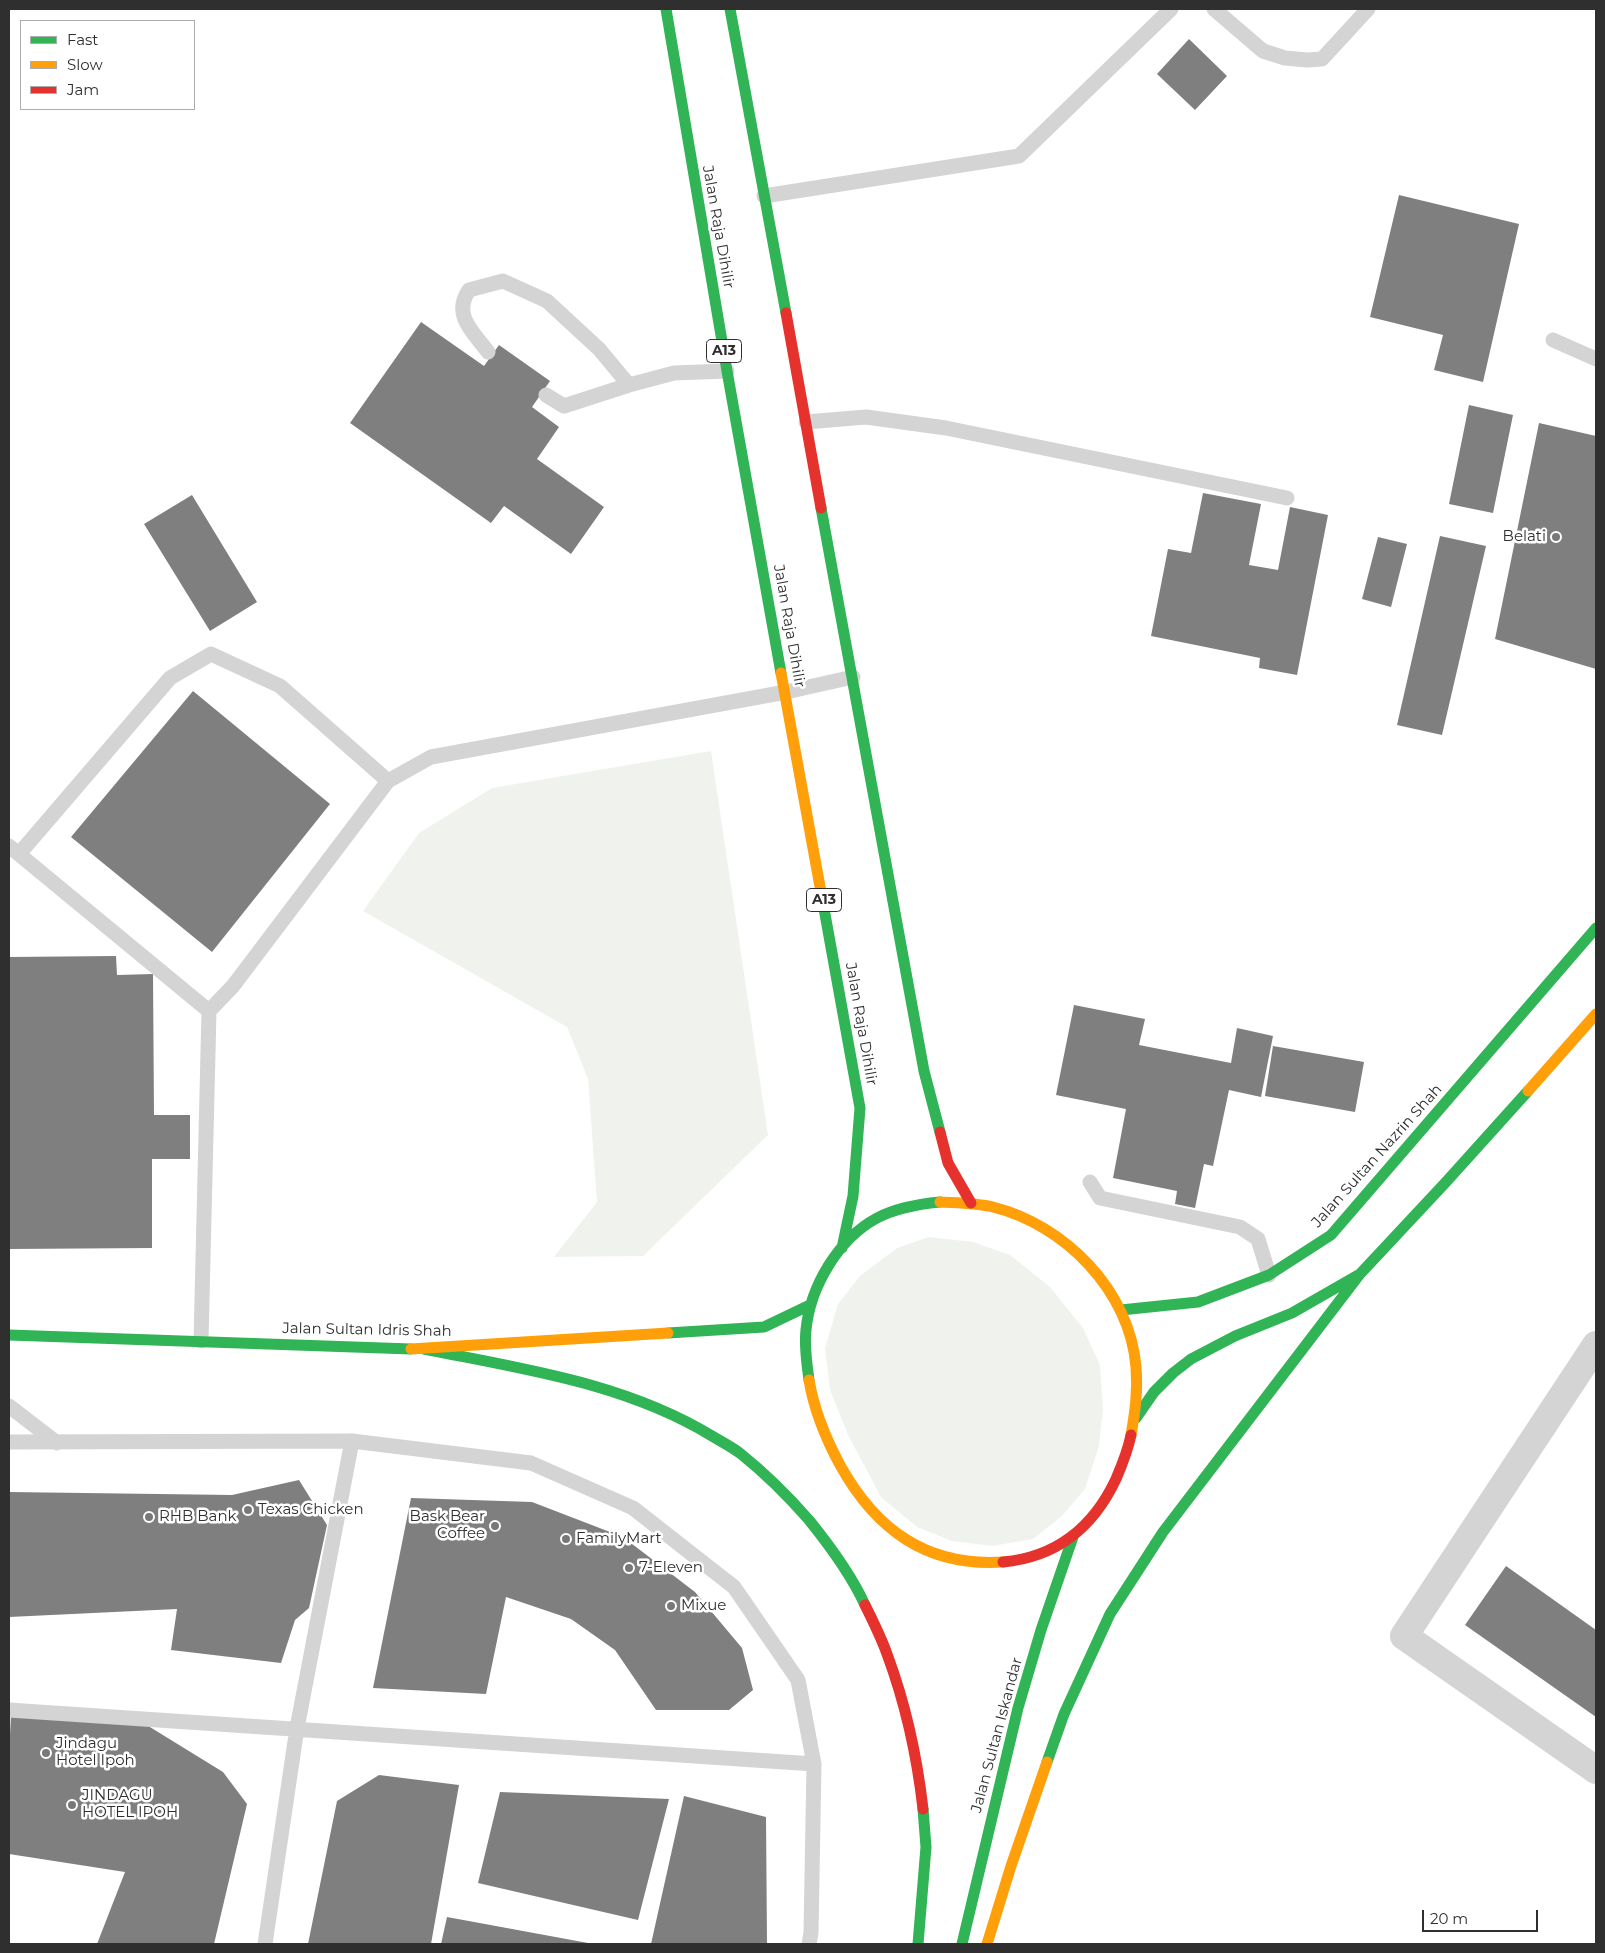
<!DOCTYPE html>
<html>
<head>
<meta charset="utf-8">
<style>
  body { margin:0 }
  #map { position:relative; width:1605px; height:1953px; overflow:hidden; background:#fff; font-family:Montserrat,sans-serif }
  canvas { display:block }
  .frame { position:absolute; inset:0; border:10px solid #2f2f2f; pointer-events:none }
  .legend { position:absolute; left:20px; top:20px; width:175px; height:90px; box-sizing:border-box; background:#fff; border:1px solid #acacac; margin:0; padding:6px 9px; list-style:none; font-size:15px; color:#2f2f2f }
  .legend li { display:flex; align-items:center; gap:10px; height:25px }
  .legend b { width:25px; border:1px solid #acacac }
  .scale { position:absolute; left:1422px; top:1910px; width:116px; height:22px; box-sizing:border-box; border:2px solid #2f2f2f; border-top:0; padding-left:6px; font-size:15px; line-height:18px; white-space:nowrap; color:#2f2f2f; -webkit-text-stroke:4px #fff; paint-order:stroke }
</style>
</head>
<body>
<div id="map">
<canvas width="1605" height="1953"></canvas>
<div class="frame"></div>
<ul class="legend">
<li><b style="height:6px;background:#30b455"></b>Fast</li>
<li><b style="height:6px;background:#ff9f0a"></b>Slow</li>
<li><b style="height:6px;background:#e5322d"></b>Jam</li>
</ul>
<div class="scale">20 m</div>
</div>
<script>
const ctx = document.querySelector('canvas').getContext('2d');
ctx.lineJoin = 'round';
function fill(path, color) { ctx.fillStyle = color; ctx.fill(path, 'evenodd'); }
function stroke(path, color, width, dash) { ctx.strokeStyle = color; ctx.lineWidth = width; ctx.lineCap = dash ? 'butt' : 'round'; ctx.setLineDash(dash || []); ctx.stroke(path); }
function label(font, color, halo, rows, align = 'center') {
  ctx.font = font + ' Montserrat,sans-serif'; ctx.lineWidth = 5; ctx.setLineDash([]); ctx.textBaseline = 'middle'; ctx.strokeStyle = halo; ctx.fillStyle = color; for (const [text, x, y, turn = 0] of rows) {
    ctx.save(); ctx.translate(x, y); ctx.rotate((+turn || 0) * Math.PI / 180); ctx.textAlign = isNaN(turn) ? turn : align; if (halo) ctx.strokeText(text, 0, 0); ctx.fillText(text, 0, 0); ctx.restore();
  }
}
fill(new Path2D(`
  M711 751 768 1135 643 1256 554 1257 597 1202 588 1079 567 1027 363 911 419 833 492 788Z
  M929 1237 973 1242 1010 1255 1050 1287 1083 1328 1100 1365 1103 1409 1099 1446 1085 1489 1062 1516 1033 1539 992 1546 952 1541 917 1527 881 1497 848 1435 830 1390 825 1348 838 1304 860 1276 897 1248Z`), '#f0f3ed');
fill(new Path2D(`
  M1189 39 1227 76 1195 110 1157 74Z
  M1399 195 1519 224 1483 382 1434 370 1443 335 1370 317Z
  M421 322 484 366 499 345 550 381 532 407 559 427 537 459 604 507 571 554 504 506 491 523 350 423Z
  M1469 405 1513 415 1493 513 1449 504Z
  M1539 423 1596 436V669L1495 639Z
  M1203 493 1261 504 1249 565 1278 570 1290 507 1328 515 1297 675 1259 668 1260 658 1151 636 1168 549 1191 553Z
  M192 495 257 602 210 631 144 524Z
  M1440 536 1486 546 1442 735 1397 725Z
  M1378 537 1407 544 1391 607 1362 599Z
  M193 691 330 804 212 952 71 837Z
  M116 956 117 975 153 974 154 1115H190V1159H152V1248L9 1249V957Z
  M1074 1005 1145 1019 1139 1045 1231 1063 1237 1028 1273 1036 1261 1097 1229 1090 1213 1166 1204 1164 1195 1208 1175 1204 1177 1191 1113 1178 1126 1109 1056 1095Z
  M1273 1046 1364 1062 1355 1112 1265 1096Z
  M299 1480 327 1525 309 1608 295 1620 281 1663 171 1650 177 1609 9 1617V1492L232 1495Z
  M411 1498 532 1502 623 1537 695 1592 742 1648 753 1690 729 1710H656L615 1650 571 1619 506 1597 486 1694 373 1688Z
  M1506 1566 1596 1630V1717L1465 1625Z
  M11 1715 145 1724 223 1772 247 1804 214 1944H97L125 1872 9 1854V1755Z
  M379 1775 459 1785 431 1944H308L337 1801Z
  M500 1792 669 1799 638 1920 478 1883Z
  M684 1796 766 1817 767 1944H651Z
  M447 1917 588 1943V1944H441Z`), '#7f7f7f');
stroke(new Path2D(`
  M1214 9 1263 51 1285 58 1307 60 1322 59 1368 9
  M764 196 1019 156 1171 9
  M1553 340 1596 359
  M488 352C473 332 452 315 469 290L503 281 547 301 599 349 629 385
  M546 395 564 406 629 385 674 373 727 371
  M806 422 866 417 946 428 1287 498
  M9 846 209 1011 233 986 388 781 431 757 786 692 853 677
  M19 854 170 678 211 654 280 686 388 781
  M1090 1182 1100 1198 1240 1227 1258 1239 1269 1275
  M201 1341 209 1011
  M9 1406 57 1443
  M9 1442 352 1441 531 1463 633 1508 734 1587 798 1680 814 1764 811 1933 809 1944
  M9 1710 814 1764
  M265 1944 297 1728 352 1441`), '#d4d4d4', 15);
stroke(new Path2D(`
  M1596 1345 1404 1636 1596 1770`), '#d4d4d4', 28);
stroke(new Path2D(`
  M666 9 727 371 781 673
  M730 9 786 313
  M821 508 924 1071 940 1132
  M823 903 860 1108 853 1196 842 1248
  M1121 1310 1198 1302 1269 1275 1331 1235 1596 928
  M668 1333 764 1327 810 1305
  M9 1335 411 1349
  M424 1349C523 1369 625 1383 712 1436 722 1442 732 1447 741 1454 766 1474 788 1496 809 1520 830 1546 851 1574 865 1605
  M809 1380C807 1364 804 1347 806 1330 810 1287 838 1239 877 1218 896 1208 919 1204 940 1202
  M1136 1418 1154 1392 1173 1373 1191 1359 1235 1336 1292 1313 1360 1274 1446 1182 1528 1091
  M1047 1762 1064 1714 1110 1614 1163 1532 1360 1274
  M918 1944 926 1847 923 1809
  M962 1944 1018 1708 1041 1630 1073 1537`), '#30b455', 11);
stroke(new Path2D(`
  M781 673 823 903
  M1528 1091 1596 1014
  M940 1202C958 1203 976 1203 993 1207 1065 1225 1130 1291 1136 1367 1138 1391 1135 1412 1131 1435
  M411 1349 668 1333
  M809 1380C814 1410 826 1439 840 1465 876 1530 927 1567 1003 1562
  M987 1944 1011 1866 1047 1762`), '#ff9f0a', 11);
stroke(new Path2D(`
  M786 313 821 508
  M940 1132 948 1163 971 1203
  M1003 1562C1057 1557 1093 1528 1116 1479 1122 1465 1128 1450 1131 1435
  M865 1605C873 1621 881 1637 887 1654 906 1705 917 1756 923 1809`), '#e5322d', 11);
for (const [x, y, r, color] of [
  [1556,537,5,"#787878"],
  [248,1510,5,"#787878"],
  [149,1517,5,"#787878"],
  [495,1526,5,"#787878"],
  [566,1539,5,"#787878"],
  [629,1568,5,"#787878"],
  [671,1606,5,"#787878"],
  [46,1753,5,"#787878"],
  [72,1805,5,"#787878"]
]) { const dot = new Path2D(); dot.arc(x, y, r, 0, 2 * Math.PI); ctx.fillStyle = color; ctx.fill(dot); stroke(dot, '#fff', 2); }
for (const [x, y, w] of [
  [724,351,35],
  [824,900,35]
]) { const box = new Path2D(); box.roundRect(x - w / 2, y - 11.5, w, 23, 4); ctx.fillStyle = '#fff'; ctx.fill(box); stroke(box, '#2f2f2f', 1); }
label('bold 14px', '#2f2f2f', null, [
  ["A13",724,351],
  ["A13",824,900]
]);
label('15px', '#2f2f2f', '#fff', [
  ["Jalan Raja Dihilir",718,227,80],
  ["Jalan Raja Dihilir",789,626,80],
  ["Jalan Raja Dihilir",861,1024,80],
  ["Jalan Sultan Nazrin Shah",1377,1156,-48],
  ["Jalan Sultan Idris Shah",367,1330,1],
  ["Jalan Sultan Iskandar",997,1735,-75]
]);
label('15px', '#2f2f2f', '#fff', [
  ["Belati",1546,537,"right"],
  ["Texas Chicken",258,1510],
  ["RHB Bank",159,1517],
  ["Bask Bear",485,1517,"right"],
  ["Coffee",485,1534,"right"],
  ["FamilyMart",576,1539],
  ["7-Eleven",639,1568],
  ["Mixue",681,1606],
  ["Jindagu",56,1744],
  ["Hotel Ipoh",56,1761],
  ["JINDAGU",82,1796],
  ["HOTEL IPOH",82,1813]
], 'left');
</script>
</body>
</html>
